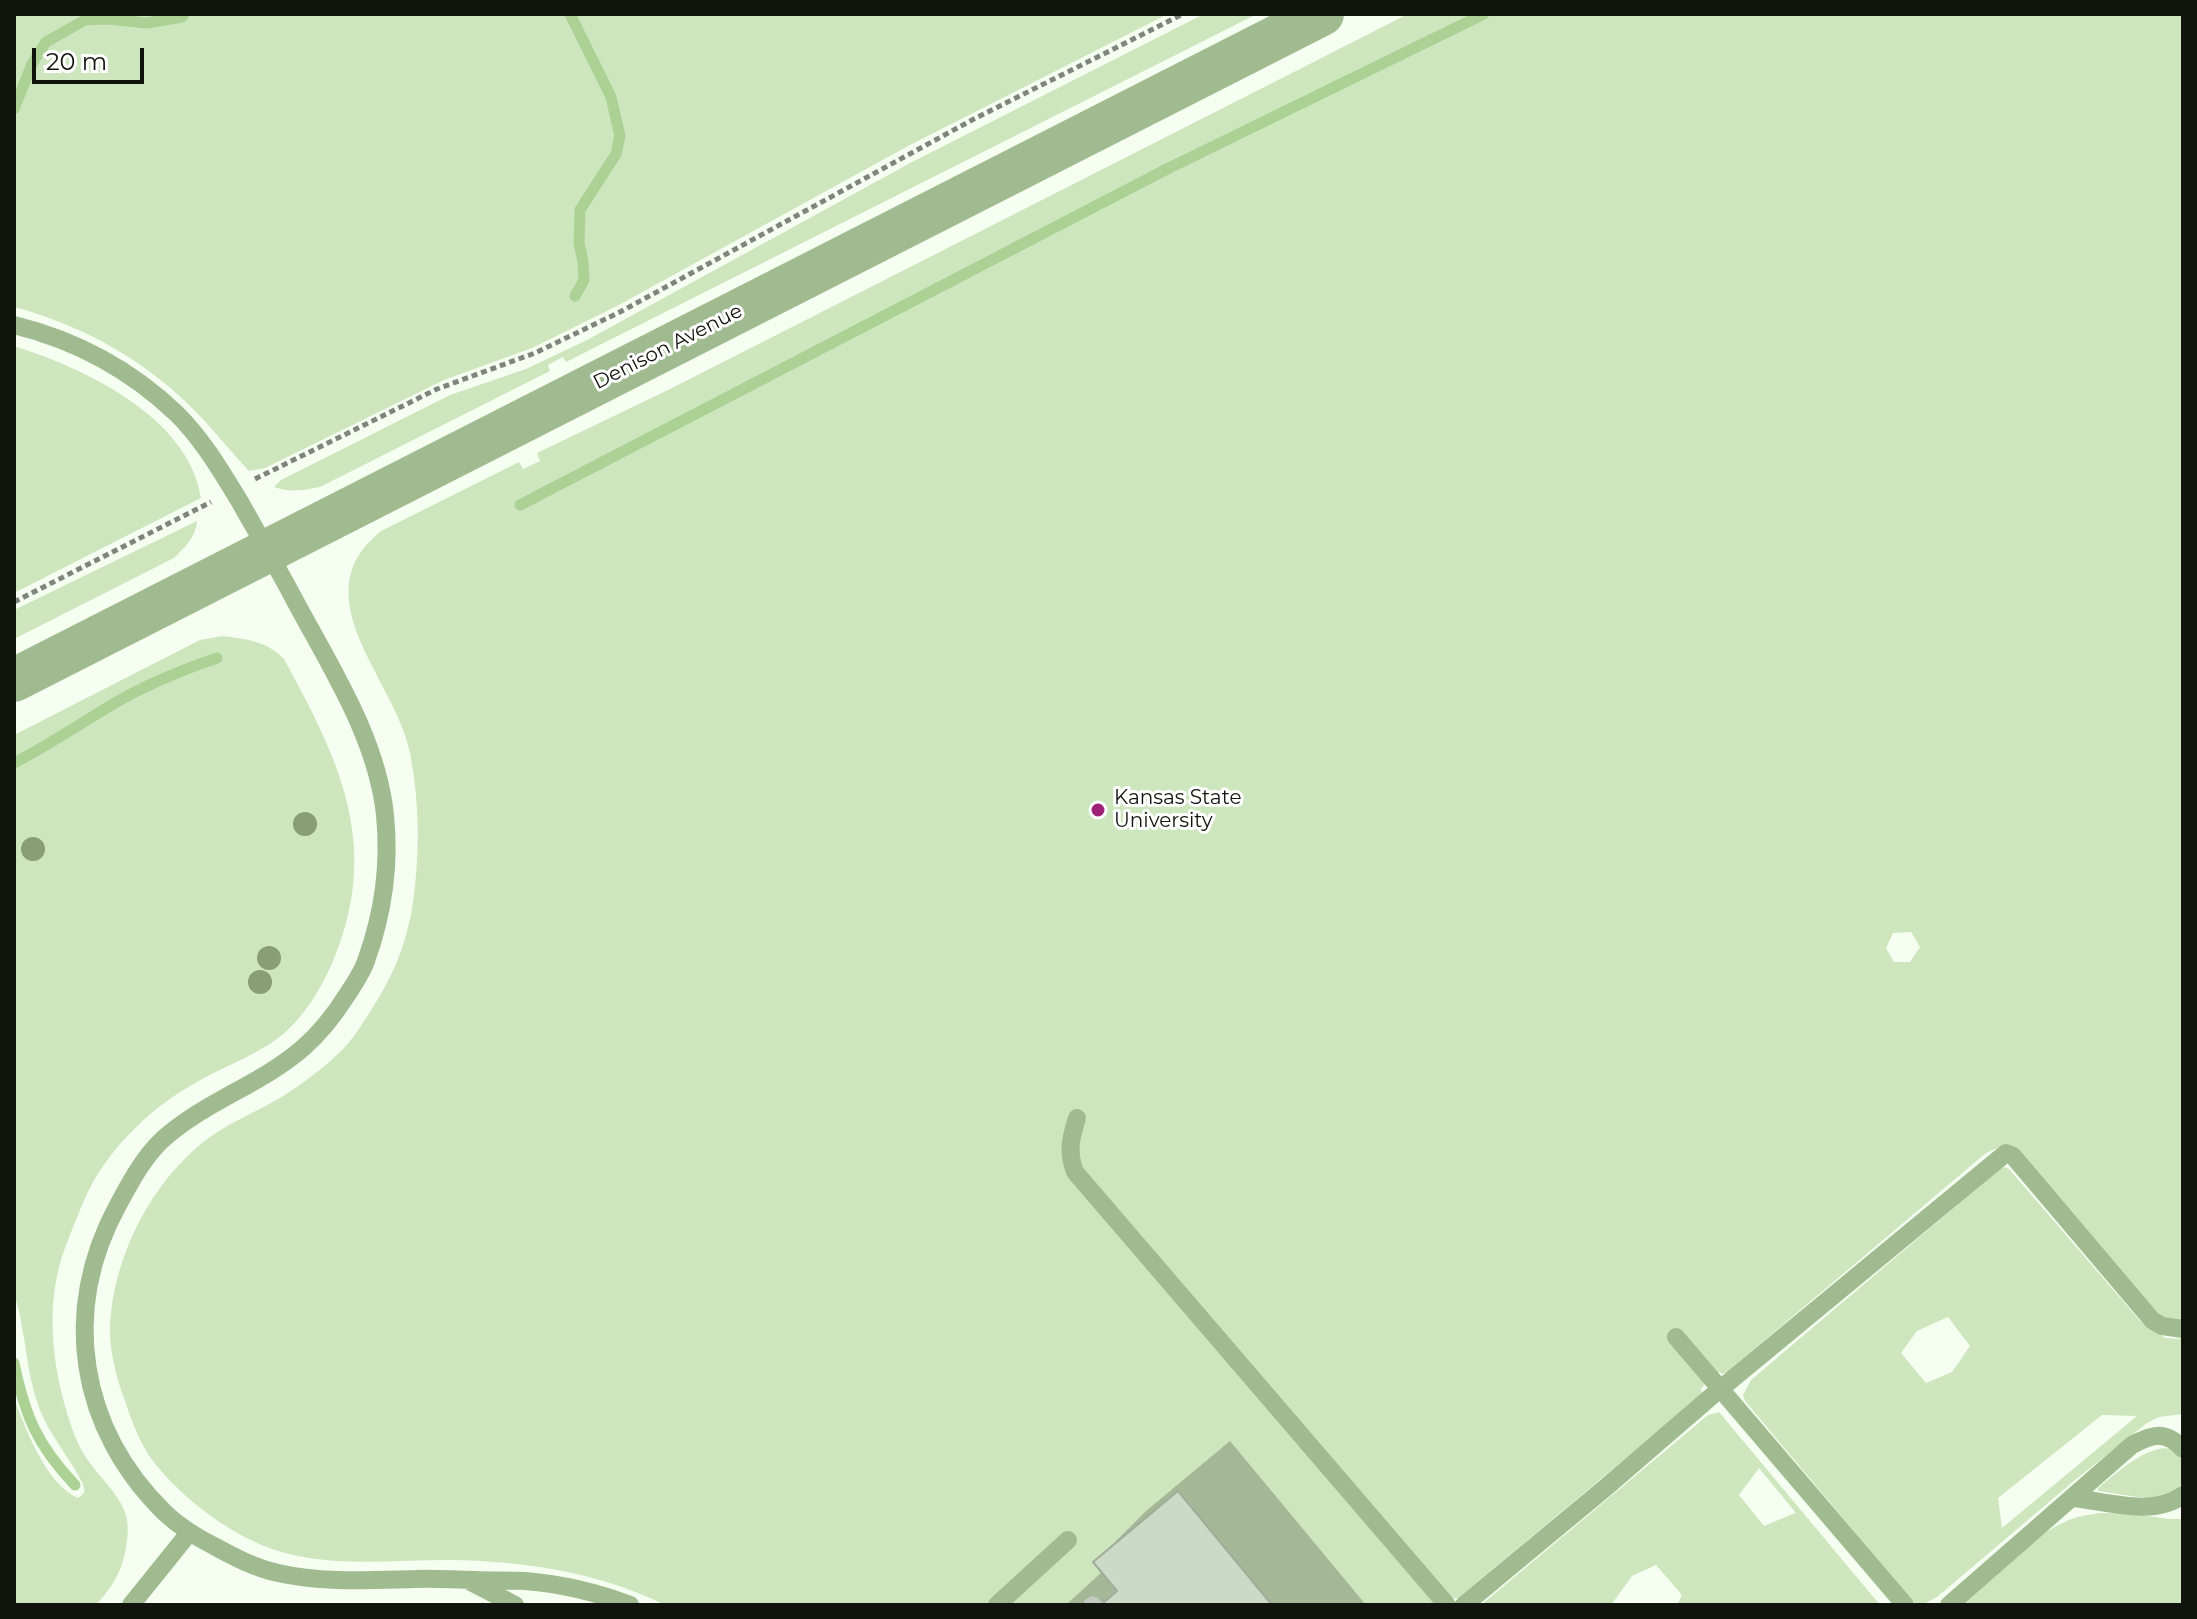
<!DOCTYPE html>
<html>
<head>
<meta charset="utf-8">
<style>
  body { margin:0 }
  #map { position:relative; width:2197px; height:1619px; overflow:hidden; background:#f6fef2; font-family:Montserrat,sans-serif }
  canvas { display:block }
  .frame { position:absolute; inset:0; border:16px solid #10140d; pointer-events:none }
  .scale { position:absolute; left:32px; top:48px; width:112px; height:36px; box-sizing:border-box; border:4px solid #10140d; border-top:0; padding-left:10px; font-size:24px; line-height:28px; white-space:nowrap; color:#10140d; -webkit-text-stroke:6px #fff; paint-order:stroke }
</style>
</head>
<body>
<div id="map">
<canvas width="2197" height="1619"></canvas>
<div class="frame"></div>
<div class="scale">20 m</div>
</div>
<script>
const ctx = document.querySelector('canvas').getContext('2d');
ctx.lineJoin = 'round';
function fill(path, color) { ctx.fillStyle = color; ctx.fill(path, 'evenodd'); }
function stroke(path, color, width, dash) { ctx.strokeStyle = color; ctx.lineWidth = width; ctx.lineCap = dash ? 'butt' : 'round'; ctx.setLineDash(dash || []); ctx.stroke(path); }
function label(font, color, halo, rows, align = 'center') {
  ctx.font = font + ' Montserrat,sans-serif'; ctx.lineWidth = 6; ctx.setLineDash([]); ctx.textBaseline = 'middle'; ctx.strokeStyle = halo; ctx.fillStyle = color; for (const [text, x, y, turn = 0] of rows) {
    ctx.save(); ctx.translate(x, y); ctx.rotate((+turn || 0) * Math.PI / 180); ctx.textAlign = isNaN(turn) ? turn : align; if (halo) ctx.strokeText(text, 0, 0); ctx.fillText(text, 0, 0); ctx.restore();
  }
}
fill(new Path2D(`
  M14 14H1168L910 145 617 306 532 348 444 380 265 468 249 471C232 453 216 433 199 415 150 363 83 325 14 307Z
  M1204 14H1257L566 362 563 357 548 365 550 371 320 487C304 490 290 493 274 487L281 480 450 395 526 369 587 340 912 162Z
  M1408 14H2183V1324L2159 1315 2004 1145 1986 1153 1727 1372 1722 1374 1719 1372 1710 1378 1701 1389 1702 1393 1698 1398 1458 1598H1452L1444 1605H1272L1178 1491 1093 1562 1117 1591 1103 1604 1098 1598 1092 1596 1085 1600 1083 1605H665C599 1572 523 1561 449 1560 386 1560 314 1570 255 1542 217 1525 171 1488 148 1454 138 1438 131 1419 125 1401 115 1374 107 1342 111 1313 118 1249 152 1184 202 1143 226 1124 254 1113 280 1098 301 1085 321 1070 339 1053 349 1044 357 1032 364 1021 389 984 404 953 412 909 420 858 420 804 410 753 396 680 299 596 381 531L519 462 523 469 540 461 537 453 670 389ZM1911 932 1920 947 1910 962H1894L1886 948 1893 933Z
  M14 346C84 368 189 417 201 498L14 593Z
  M197 521C196 537 185 547 174 558L14 639V610Z
  M222 636C246 639 267 641 284 659 338 758 381 843 335 956 323 986 303 1020 277 1039 251 1058 219 1068 192 1085 151 1108 113 1145 91 1186 81 1205 73 1228 65 1248 44 1304 52 1369 71 1425 75 1438 82 1453 90 1463 101 1478 118 1494 125 1512 129 1523 128 1536 126 1548 122 1572 112 1587 96 1605H14V1398C26 1430 46 1484 78 1498 83 1494 85 1494 84 1488 84 1480 52 1436 46 1423 33 1399 28 1366 24 1338 21 1324 20 1308 14 1296V735L200 640Z
  M2005 1167 2009 1169 2140 1321 2165 1338 2183 1339V1414L2159 1417 2147 1423 2075 1480 1937 1597 1922 1605 1913 1602 1745 1401 1743 1395 1751 1380 2001 1168ZM1948 1317 1970 1346 1952 1372 1926 1383 1901 1353 1917 1331ZM2102 1415 2137 1416 2002 1528 1998 1498Z
  M1719 1412 1880 1605H1677L1682 1595 1656 1565 1632 1576 1611 1605H1481L1708 1415ZM1759 1468 1796 1513H1795L1764 1526 1739 1495Z
  M2163 1448 2170 1449 2183 1460C2183 1468 2185 1478 2181 1485 2170 1508 2119 1493 2098 1491V1488C2118 1472 2137 1453 2163 1448Z
  M2099 1513H2131L2168 1519H2183V1605H1962C1992 1578 2032 1535 2069 1520 2078 1516 2089 1515 2099 1513Z`), '#cde6be');
fill(new Path2D(`
  M1230 1441 1366 1605H1066L1103 1571 1095 1562 1146 1511Z`), '#0003');
stroke(new Path2D(`
  M570 14 611 97 620 136 616 154 580 210 579 243 583 262 584 280 575 296
  M14 109 32 64 46 42 85 20 109 19 147 23 182 17 184 14
  M520 505 1167 169 1484 14
  M14 763C49 745 81 723 115 703 147 684 182 670 217 658
  M14 1363C25 1416 37 1445 75 1485`), '#abd195', 11);
const building = new Path2D(`
  M1178 1491 1272 1605H1101L1117 1591 1093 1562Z`);
fill(building, '#ccd9c5');
stroke(building, '#a1ad9a', 2);
stroke(new Path2D(`
  M255 479 437 389 535 353 620 312 972 120 1183 14
  M14 602 211 502`), '#7f857c', 5, [6, 4]);
stroke(new Path2D(`
  M14 325C75 340 131 370 177 414 203 440 221 471 240 502 258 534 276 565 293 597 329 665 377 737 385 815 390 864 383 914 366 961 362 973 354 984 347 995 335 1014 320 1033 303 1048 260 1085 204 1102 162 1140 143 1158 130 1183 118 1205 60 1311 79 1429 165 1513 180 1527 196 1537 214 1546 234 1557 255 1568 278 1573 322 1583 370 1580 416 1579 435 1578 455 1580 475 1580 491 1581 508 1580 525 1581 561 1584 596 1592 630 1605
  M1077 1118C1071 1137 1067 1152 1075 1172L1447 1605
  M1676 1337 1905 1605
  M2074 1498C2108 1502 2154 1517 2183 1495
  M471 1582 515 1605
  M131 1605 189 1533
  M997 1605 1068 1540
  M1464 1605 1604 1489 1713 1395 2006 1153 2013 1156 2152 1320 2162 1326 2183 1329
  M1949 1605 2132 1445C2153 1434 2165 1430 2183 1449`), '#a0bb8f', 18);
stroke(new Path2D(`
  M14 680 1322 14`), '#a0bb8f', 44);
ctx.fillStyle = '#879e76';
for (const [x, y] of [
  [305,824],
  [33,849],
  [269,958],
  [260,982]
]) { ctx.beginPath(); ctx.arc(x, y, 12, 0, 2 * Math.PI); ctx.fill(); }
for (const [x, y, r, color] of [
  [1098,810,8,"#9e2277"]
]) { const dot = new Path2D(); dot.arc(x, y, r, 0, 2 * Math.PI); ctx.fillStyle = color; ctx.fill(dot); stroke(dot, '#fff', 3); }
label('20px', '#10140d', '#fff', [
  ["Denison Avenue",668,347,-27]
]);
label('20px', '#10140d', '#fff', [
  ["Kansas State",1114,798],
  ["University",1114,821]
], 'left');
</script>
</body>
</html>
